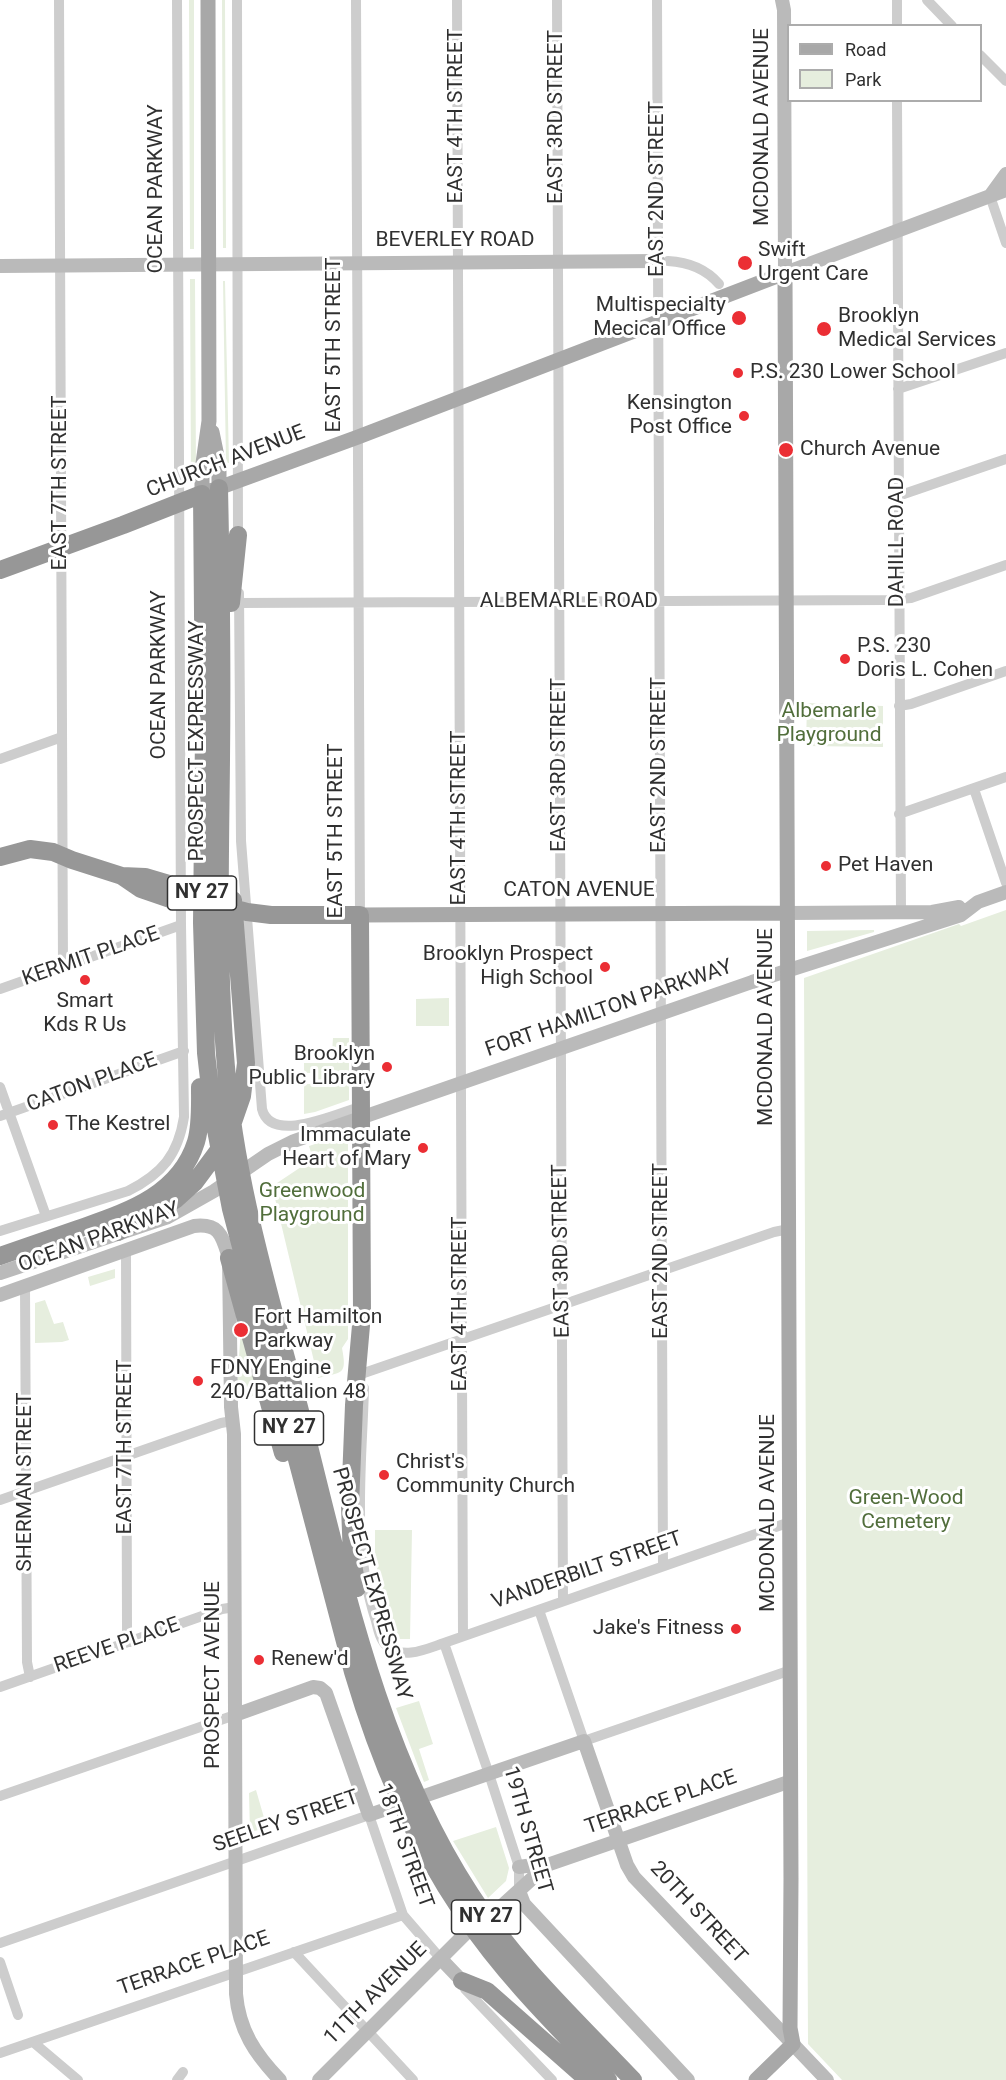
<!DOCTYPE html>
<html>
<head>
<meta charset="utf-8">
<style>
  body { margin:0 }
  #map { position:relative; width:1006px; height:2080px; overflow:hidden; background:#fff; font-family:Roboto,sans-serif }
  canvas { display:block }
  .legend { position:absolute; left:787px; top:24px; width:195px; height:78px; box-sizing:border-box; background:#fff; border:2px solid #acacac; margin:0; padding:8px 10px; list-style:none; font-size:18px; color:#303030 }
  .legend li { display:flex; align-items:center; gap:12px; height:30px }
  .legend b { width:30px; border:2px solid #acacac }
</style>
</head>
<body>
<div id="map">
<canvas width="1006" height="2080"></canvas>
<ul class="legend">
<li><b style="height:8px;background:#a8a8a8"></b>Road</li>
<li><b style="height:16px;background:#e6eede"></b>Park</li>
</ul>
</div>
<script>
const ctx = document.querySelector('canvas').getContext('2d');
ctx.lineJoin = 'round';
function fill(path, color) { ctx.fillStyle = color; ctx.fill(path, 'evenodd'); }
function stroke(path, color, width, dash) { ctx.strokeStyle = color; ctx.lineWidth = width; ctx.lineCap = dash ? 'butt' : 'round'; ctx.setLineDash(dash || []); ctx.stroke(path); }
function label(font, color, halo, rows, align = 'center') {
  ctx.font = font + ' Roboto,sans-serif'; ctx.lineWidth = 6; ctx.setLineDash([]); ctx.textBaseline = 'middle'; ctx.strokeStyle = halo; ctx.fillStyle = color; for (const [text, x, y, turn = 0] of rows) {
    ctx.save(); ctx.translate(x, y); ctx.rotate((+turn || 0) * Math.PI / 180); ctx.textAlign = isNaN(turn) ? turn : align; if (halo) ctx.strokeText(text, 0, 0); ctx.fillText(text, 0, 0); ctx.restore();
  }
}
fill(new Path2D(`
  M189 0H194V249H190Z
  M222 0H225L226 248H223Z
  M190 279H195L196 477 191 479Z
  M223 281H225L229 463H226Z
  M807 703 883 706V747L806 746Z
  M1006 910V2080H842L808 2044 804 978 959 924 961 926Z
  M874 930V932L807 951V931Z
  M449 998V1026H416V999Z
  M333 1038H349V1100L315 1112 304 1114V1084H316V1073H304V1063H337V1053H332Z
  M348 1133V1339L342 1348C347 1375 343 1372 318 1378L273 1190 277 1183 313 1159 309 1146Z
  M115 1269V1278L90 1286 88 1277Z
  M45 1300 54 1324 63 1322 69 1340 62 1342 35 1343V1303Z
  M241 1328 259 1394 236 1401Z
  M375 1530H412L410 1639H398L390 1630 375 1558Z
  M419 1701 433 1744 419 1749 429 1780 424 1782 396 1708Z
  M256 1790 267 1828 250 1832 249 1793Z
  M496 1827 509 1868 506 1881 488 1898 453 1841Z`), '#e6eede');
stroke(new Path2D(`
  M59 0 63 966
  M237 0 238 538
  M356 0 360 915
  M457 0 463 1636
  M557 0 563 1601
  M657 0 663 1566
  M897 0V26
  M927 0 952 26
  M980 55 1006 81
  M897 100 901 912
  M990 196 1006 243
  M668 261C688 262 706 269 719 284
  M898 389 1006 353
  M898 496 1006 459
  M239 593 241 841 262 1109C271 1145 338 1113 360 1107
  M239 603 887 600 911 598 1006 565
  M899 706 911 704 1006 671
  M0 759 62 737
  M974 789 1006 883
  M899 814 1006 777
  M0 989 181 925
  M0 1087 46 1216
  M0 1116 184 1051
  M0 1231 128 1191C162 1174 178 1155 184 1117L181 925 177 0
  M126 1251 127 1632 130 1642
  M25 1286 27 1662 30 1677
  M364 1373 774 1232 789 1229
  M364 1388C362 1464 351 1547 376 1621 378 1629 380 1640 387 1646 404 1660 426 1649 444 1643L790 1522
  M0 1500 221 1423 232 1421
  M539 1610 584 1741 791 1670
  M444 1643 489 1774 519 1867V1891
  M0 1687 222 1609 235 1607
  M0 1796 235 1715
  M0 1943 369 1815 403 1915 441 1959
  M294 1952 413 2080
  M0 1962 18 2015
  M463 1983 465 1989 552 2080
  M33 2042 78 2080
  M0 2053 403 1915
  M177 2080 183 2072`), '#cdcdcd', 10);
stroke(new Path2D(`
  M782 0 784 10 785 273 1006 190
  M990 196 1006 174
  M0 266 658 261
  M787 913 932 912 959 907
  M0 1273 168 1217 214 1191 268 1154 294 1141 752 982 961 915 978 902 1006 892
  M0 1295 194 1226C220 1223 222 1236 229 1258L231 1407 234 1434 236 1994C239 2030 255 2054 280 2080
  M235 1715 313 1687 320 1688 326 1693 369 1815 584 1741 627 1865 634 1877 827 2080
  M519 1867 533 1865H547
  M519 1891 524 1904 688 2080
  M441 1959 462 1981
  M319 2080 464 1935 479 1922 493 1914 547 1865 791 1781`), '#bababa', 14);
stroke(new Path2D(`
  M208 0 209 421 202 470V494L358 437 785 273 791 1878 790 2028 793 2044 756 2080
  M212 432 219 466V488
  M360 915 787 913`), '#a8a8a8', 15);
stroke(new Path2D(`
  M219 488C221 579 222 670 221 760 220 862 217 965 226 1067 235 1182 270 1295 299 1407 342 1573 376 1749 471 1895 515 1963 577 2021 633 2080
  M0 570 123 525 202 494 204 733 202 923 206 1053 213 1114 231 1209 353 1672C379 1760 412 1838 464 1915 504 1975 558 2028 608 2080
  M231 603 238 535
  M0 857 30 849 53 852 72 860 122 876 145 877 172 885 181 894 247 912 271 915H360L362 1314 354 1405 350 1506 352 1558 357 1588
  M122 876 141 889 173 900 181 894
  M233 1122 242 1096 246 1063 233 900
  M118 1232 175 1200 195 1182 221 1147
  M0 1256C26 1247 52 1238 78 1229 126 1212 179 1196 196 1142 201 1125 200 1105 200 1087
  M229 1258 283 1453
  M462 1981 487 1991 588 2080`), '#979797', 18);
for (const [x, y, r, color] of [
  [745,263,8,"#eb2e34"],
  [739,318,8,"#eb2e34"],
  [824,329,8,"#eb2e34"],
  [738,373,6,"#eb2e34"],
  [744,416,6,"#eb2e34"],
  [786,450,8,"#eb2e34"],
  [845,659,6,"#eb2e34"],
  [826,866,6,"#eb2e34"],
  [605,967,6,"#eb2e34"],
  [85,980,6,"#eb2e34"],
  [387,1067,6,"#eb2e34"],
  [53,1125,6,"#eb2e34"],
  [423,1148,6,"#eb2e34"],
  [241,1330,8,"#eb2e34"],
  [198,1381,6,"#eb2e34"],
  [384,1475,6,"#eb2e34"],
  [736,1629,6,"#eb2e34"],
  [259,1660,6,"#eb2e34"]
]) { const dot = new Path2D(); dot.arc(x, y, r, 0, 2 * Math.PI); ctx.fillStyle = color; ctx.fill(dot); stroke(dot, '#fff', 2); }
for (const [x, y, w] of [
  [202,893,69],
  [289,1428,69],
  [486,1917,69]
]) { const box = new Path2D(); box.roundRect(x - w / 2, y - 17, w, 34, 4.5); ctx.fillStyle = '#fff'; ctx.fill(box); stroke(box, '#303030', 1.5); }
label('bold 20px', '#303030', null, [
  ["NY 27",202,893],
  ["NY 27",289,1428],
  ["NY 27",486,1917]
]);
label('21px', '#303030', '#fff', [
  ["EAST 4TH STREET",457,116,-90],
  ["EAST 3RD STREET",557,117,-90],
  ["MCDONALD AVENUE",763,127,-90],
  ["OCEAN PARKWAY",157,189,-90],
  ["EAST 2ND STREET",658,189,-90],
  ["BEVERLEY ROAD",455,241],
  ["EAST 5TH STREET",335,345,-90],
  ["CHURCH AVENUE",226,462,-21],
  ["EAST 7TH STREET",61,483,-90],
  ["DAHILL ROAD",898,542,-90],
  ["ALBEMARLE ROAD",569,602],
  ["OCEAN PARKWAY",160,675,-90],
  ["PROSPECT EXPRESSWAY",198,741,-90],
  ["EAST 3RD STREET",560,765,-90],
  ["EAST 2ND STREET",660,765,-90],
  ["EAST 4TH STREET",460,818,-90],
  ["EAST 5TH STREET",337,831,-90],
  ["CATON AVENUE",579,891],
  ["KERMIT PLACE",91,957,-19],
  ["FORT HAMILTON PARKWAY",609,1009,-19],
  ["MCDONALD AVENUE",767,1027,-90],
  ["CATON PLACE",92,1083,-20],
  ["OCEAN PARKWAY",99,1238,-20],
  ["EAST 3RD STREET",562,1251,-91],
  ["EAST 2ND STREET",662,1251,-90],
  ["EAST 4TH STREET",461,1304,-90],
  ["EAST 7TH STREET",126,1447,-90],
  ["SHERMAN STREET",26,1482,-90],
  ["MCDONALD AVENUE",769,1513,-90],
  ["VANDERBILT STREET",587,1571,-19],
  ["PROSPECT EXPRESSWAY",371,1584,74],
  ["REEVE PLACE",117,1646,-19],
  ["PROSPECT AVENUE",214,1675,-90],
  ["TERRACE PLACE",661,1803,-19],
  ["SEELEY STREET",286,1822,-19],
  ["19TH STREET",527,1830,74],
  ["18TH STREET",404,1846,70],
  ["20TH STREET",698,1913,47],
  ["TERRACE PLACE",194,1964,-19],
  ["11TH AVENUE",376,1994,-45]
]);
label('21px', '#303030', '#fff', [
  ["Swift",758,251],
  ["Urgent Care",758,275],
  ["Multispecialty",726,306,"right"],
  ["Mecical Office",726,330,"right"],
  ["Brooklyn",838,317],
  ["Medical Services",838,341],
  ["P.S. 230 Lower School",750,373],
  ["Kensington",732,404,"right"],
  ["Post Office",732,428,"right"],
  ["Church Avenue",800,450],
  ["P.S. 230",857,647],
  ["Doris L. Cohen",857,671],
  ["Pet Haven",838,866],
  ["Brooklyn Prospect",593,955,"right"],
  ["High School",593,979,"right"],
  ["Smart",85,1002,"center"],
  ["Kds R Us",85,1026,"center"],
  ["Brooklyn",375,1055,"right"],
  ["Public Library",375,1079,"right"],
  ["The Kestrel",65,1125],
  ["Immaculate",411,1136,"right"],
  ["Heart of Mary",411,1160,"right"],
  ["Fort Hamilton",254,1318],
  ["Parkway",254,1342],
  ["FDNY Engine",210,1369],
  ["240/Battalion 48",210,1393],
  ["Christ's",396,1463],
  ["Community Church",396,1487],
  ["Jake's Fitness",724,1629,"right"],
  ["Renew'd",271,1660]
], 'left');
label('21px', '#516e3b', '#fff', [
  ["Albemarle",829,712],
  ["Playground",829,736],
  ["Greenwood",312,1192],
  ["Playground",312,1216],
  ["Green-Wood",906,1499],
  ["Cemetery",906,1523]
]);
</script>
</body>
</html>
